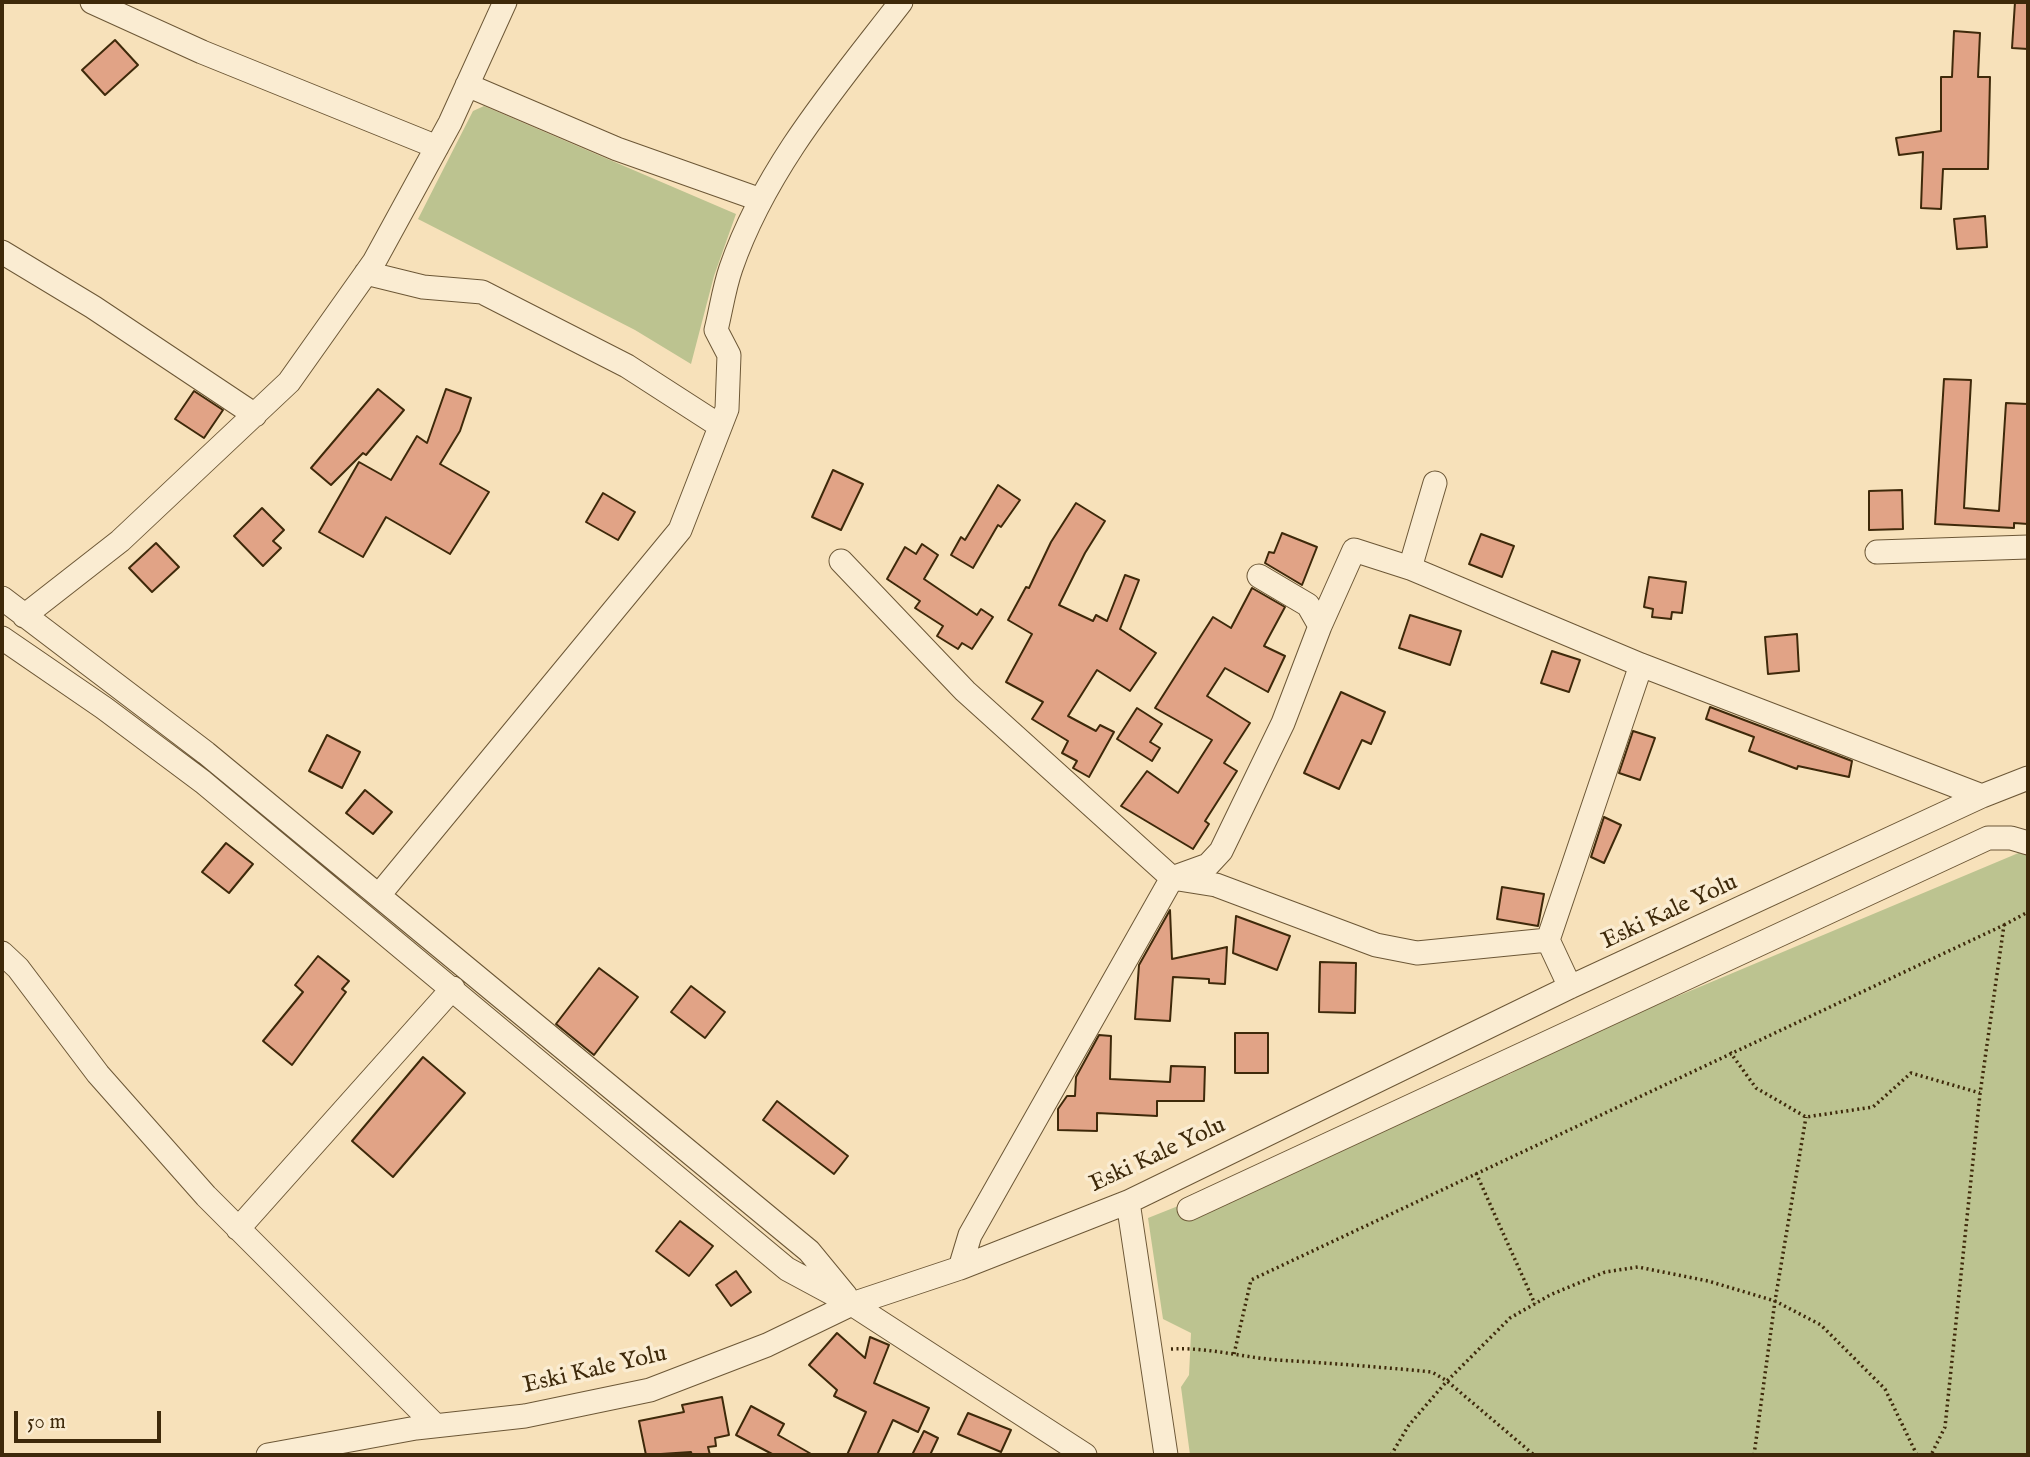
<!DOCTYPE html>
<html>
<head>
<meta charset="utf-8">
<style>
  body { margin:0 }
  #map { position:relative; width:2030px; height:1457px; overflow:hidden; background:#f7e1ba; font-family:"IM FELL English",serif }
  canvas { display:block }
  .frame { position:absolute; inset:0; border:4px solid #3e290a; pointer-events:none }
  .scale { position:absolute; left:14px; top:1411px; width:147px; height:32px; box-sizing:border-box; border:4px solid #3e290a; border-top:0; padding-left:9px; font-size:21px; line-height:24px; white-space:nowrap; color:#3e290a; -webkit-text-stroke:5px #faecd2; paint-order:stroke }
</style>
</head>
<body>
<div id="map">
<canvas width="2030" height="1457"></canvas>
<div class="frame"></div>
<div class="scale">50 m</div>
</div>
<script>
const ctx = document.querySelector('canvas').getContext('2d');
ctx.lineJoin = 'round';
function fill(path, color) { ctx.fillStyle = color; ctx.fill(path, 'evenodd'); }
function stroke(path, color, width, dash) { ctx.strokeStyle = color; ctx.lineWidth = width; ctx.lineCap = dash ? 'butt' : 'round'; ctx.setLineDash(dash || []); ctx.stroke(path); }
function label(font, color, halo, rows, align = 'center') {
  ctx.font = font + ' "IM FELL English",serif'; ctx.lineWidth = 7; ctx.setLineDash([]); ctx.textBaseline = 'middle'; ctx.strokeStyle = halo; ctx.fillStyle = color; for (const [text, x, y, turn = 0] of rows) {
    ctx.save(); ctx.translate(x, y); ctx.rotate((+turn || 0) * Math.PI / 180); ctx.textAlign = isNaN(turn) ? turn : align; if (halo) ctx.strokeText(text, 0, 0); ctx.fillText(text, 0, 0); ctx.restore();
  }
}
fill(new Path2D(`
  M484 106 736 214 714 276 691 364 635 330 418 219 473 111Z
  M2028 849V1455H1190L1181 1387 1189 1375 1191 1333 1163 1319 1148 1218 1510 1074 1566 1043Z`), '#bcc390');
const building = new Path2D(`
  M2015 2H2028V49L2012 48Z
  M1954 31 1980 33 1978 77H1990L1988 169H1943L1941 209 1921 208 1923 152 1899 155 1896 138 1941 131V77H1952Z
  M115 40 138 65 105 95 82 70Z
  M1985 216 1987 247 1957 249 1954 219Z
  M1944 379 1971 380 1964 508 1999 511 2006 403 2028 404V524L2014 523V528L1935 524Z
  M378 389 404 410 366 455 363 453 331 485 311 468Z
  M446 389 471 398 460 431 440 464 489 492 450 554 386 517 363 557 319 532 359 462 391 480 417 436 427 443Z
  M194 391 223 410 204 438 175 419Z
  M833 470 863 484 841 530 812 517Z
  M998 485 1020 500 1001 527 998 525 973 568 951 555 961 537 965 540Z
  M1902 490 1903 529 1869 530V491Z
  M603 493 635 512 618 540 586 522Z
  M1076 503 1105 521 1085 553 1059 605 1093 621 1096 615 1107 621 1125 575 1139 580 1120 629 1156 653 1130 691 1097 670 1068 716 1096 731 1100 725 1114 732 1089 777 1073 768 1077 761 1062 753 1068 741 1032 719 1043 702 1006 682 1032 634 1008 620 1026 587 1029 588 1051 542Z
  M262 508 284 530 273 541 281 548 263 566 234 536Z
  M1282 533 1317 547 1302 585 1265 563 1269 552 1274 553Z
  M1481 534 1514 546 1502 577 1469 564Z
  M156 543 179 567 152 592 129 568Z
  M922 544 938 555 924 579 977 615 981 609 993 617 972 649 962 643 958 649 937 636 943 626 915 608 920 601 887 579 905 547 916 554Z
  M1649 577 1686 582 1682 613 1672 612 1671 619 1652 617 1653 609 1644 607Z
  M1252 588 1285 607 1264 646 1285 656 1268 692 1225 668 1207 696 1250 723 1224 763 1237 771 1205 821 1209 824 1193 849 1121 806 1147 771 1178 793 1212 740 1155 708 1213 617 1231 628Z
  M1410 615 1461 631 1450 665 1399 648Z
  M1797 634 1799 671 1768 674 1765 637Z
  M1552 651 1580 660 1569 692 1541 683Z
  M1341 692 1385 712 1371 744 1362 740 1339 789 1304 773Z
  M1710 707 1852 761 1849 777 1798 766 1797 769 1749 751 1754 737 1706 719Z
  M1137 708 1162 724 1150 742 1160 748 1152 761 1117 739Z
  M1633 731 1655 738 1640 780 1619 773Z
  M327 735 360 752 342 788 309 771Z
  M365 790 392 812 373 834 346 813Z
  M1604 817 1621 825 1604 863 1591 857Z
  M226 843 253 864 229 893 202 872Z
  M1502 887 1544 894 1538 926 1497 919Z
  M1170 910 1172 959 1227 947 1225 984 1209 983V979L1173 977 1170 1021 1135 1019 1139 965Z
  M1236 916 1290 936 1277 970 1233 953Z
  M318 956 349 981 342 989 346 992 292 1065 263 1041 303 992 295 985Z
  M1320 962 1356 963 1355 1013 1319 1012Z
  M599 968 638 997 594 1055 556 1024Z
  M691 986 725 1012 705 1038 671 1012Z
  M1235 1033H1268V1073H1235Z
  M1099 1035 1111 1036 1110 1079 1170 1082 1171 1066 1205 1067 1204 1101H1157V1116L1097 1113V1131L1058 1130V1109L1067 1096H1075L1076 1077Z
  M423 1057 465 1093 393 1177 352 1141Z
  M777 1101 848 1156 834 1174 763 1120Z
  M680 1221 713 1246 689 1276 656 1251Z
  M736 1271 751 1292 731 1306 716 1285Z
  M837 1333 865 1358 870 1337 889 1345 874 1383 929 1408 918 1432 893 1420 877 1455H847L866 1412 834 1396 837 1390 809 1365Z
  M722 1397 729 1435 715 1438 716 1446 708 1447 710 1455H692L691 1452 646 1455 639 1421 684 1412 682 1405Z
  M751 1406 784 1424 778 1435 813 1455H774L736 1435Z
  M968 1413 1011 1430 1001 1452 958 1434Z
  M924 1431 938 1438 930 1455H912Z`);
fill(building, '#e1a386');
stroke(building, '#3e290a', 2);
const minor = new Path2D(`
  M92 2 202 52 437 147
  M467 85 617 149 761 200
  M2 252 93 307 255 415
  M366 273 423 287 482 292 627 366 720 426
  M1877 552 2028 547
  M841 561 965 691 1172 878 1216 885 1376 945 1417 953 1548 940
  M1410 568 1641 665 1982 796
  M2 598 206 753 809 1251 846 1296
  M24 616 120 541 289 382 374 262 450 123 505 2
  M1320 626 1354 550 1410 568 1435 483
  M2 638 104 708 203 782 787 1269 852 1304 1085 1455
  M379 895 680 530 727 409 729 355 716 330C721 310 724 288 731 268 766 167 837 85 901 2
  M2 953 18 968 98 1074 206 1196 435 1425
  M1570 987 1548 940 1641 665
  M1128 1202 1166 1455
  M1189 1209 1988 838H2011L2028 843
  M238 1229 453 988
  M960 1268 970 1235 1172 878 1208 865 1221 851 1283 723 1320 626 1308 605 1259 576
  M268 1455 416 1428 525 1416 650 1390 767 1345 852 1304 960 1268 1128 1202 1570 987 1982 796 2028 778`);
stroke(minor, '#6c5736', 25);
stroke(new Path2D(`
  M2004 925 2028 912
  M1730 1052 1756 1088 1806 1117 1873 1107 1911 1073 1980 1093
  M1476 1173 1535 1304
  M1171 1349C1207 1347 1241 1357 1277 1360 1329 1363 1380 1367 1432 1372L1447 1381 1534 1455
  M1234 1354 1251 1280 2004 925 1980 1094 1945 1427 1931 1455
  M1391 1455 1409 1425 1447 1381 1510 1318 1550 1295 1605 1272 1638 1267 1708 1281 1775 1301 1821 1325 1885 1389 1917 1455
  M1754 1455 1775 1301 1806 1117`), '#3e290a', 3.5, [2, 3.5]);
stroke(minor, '#faecd2', 23);
label('24px', '#3e290a', '#faecd2', [
  ["Eski Kale Yolu",1670,913,-25],
  ["Eski Kale Yolu",1158,1156,-25],
  ["Eski Kale Yolu",595,1371,-13]
]);
</script>
</body>
</html>
